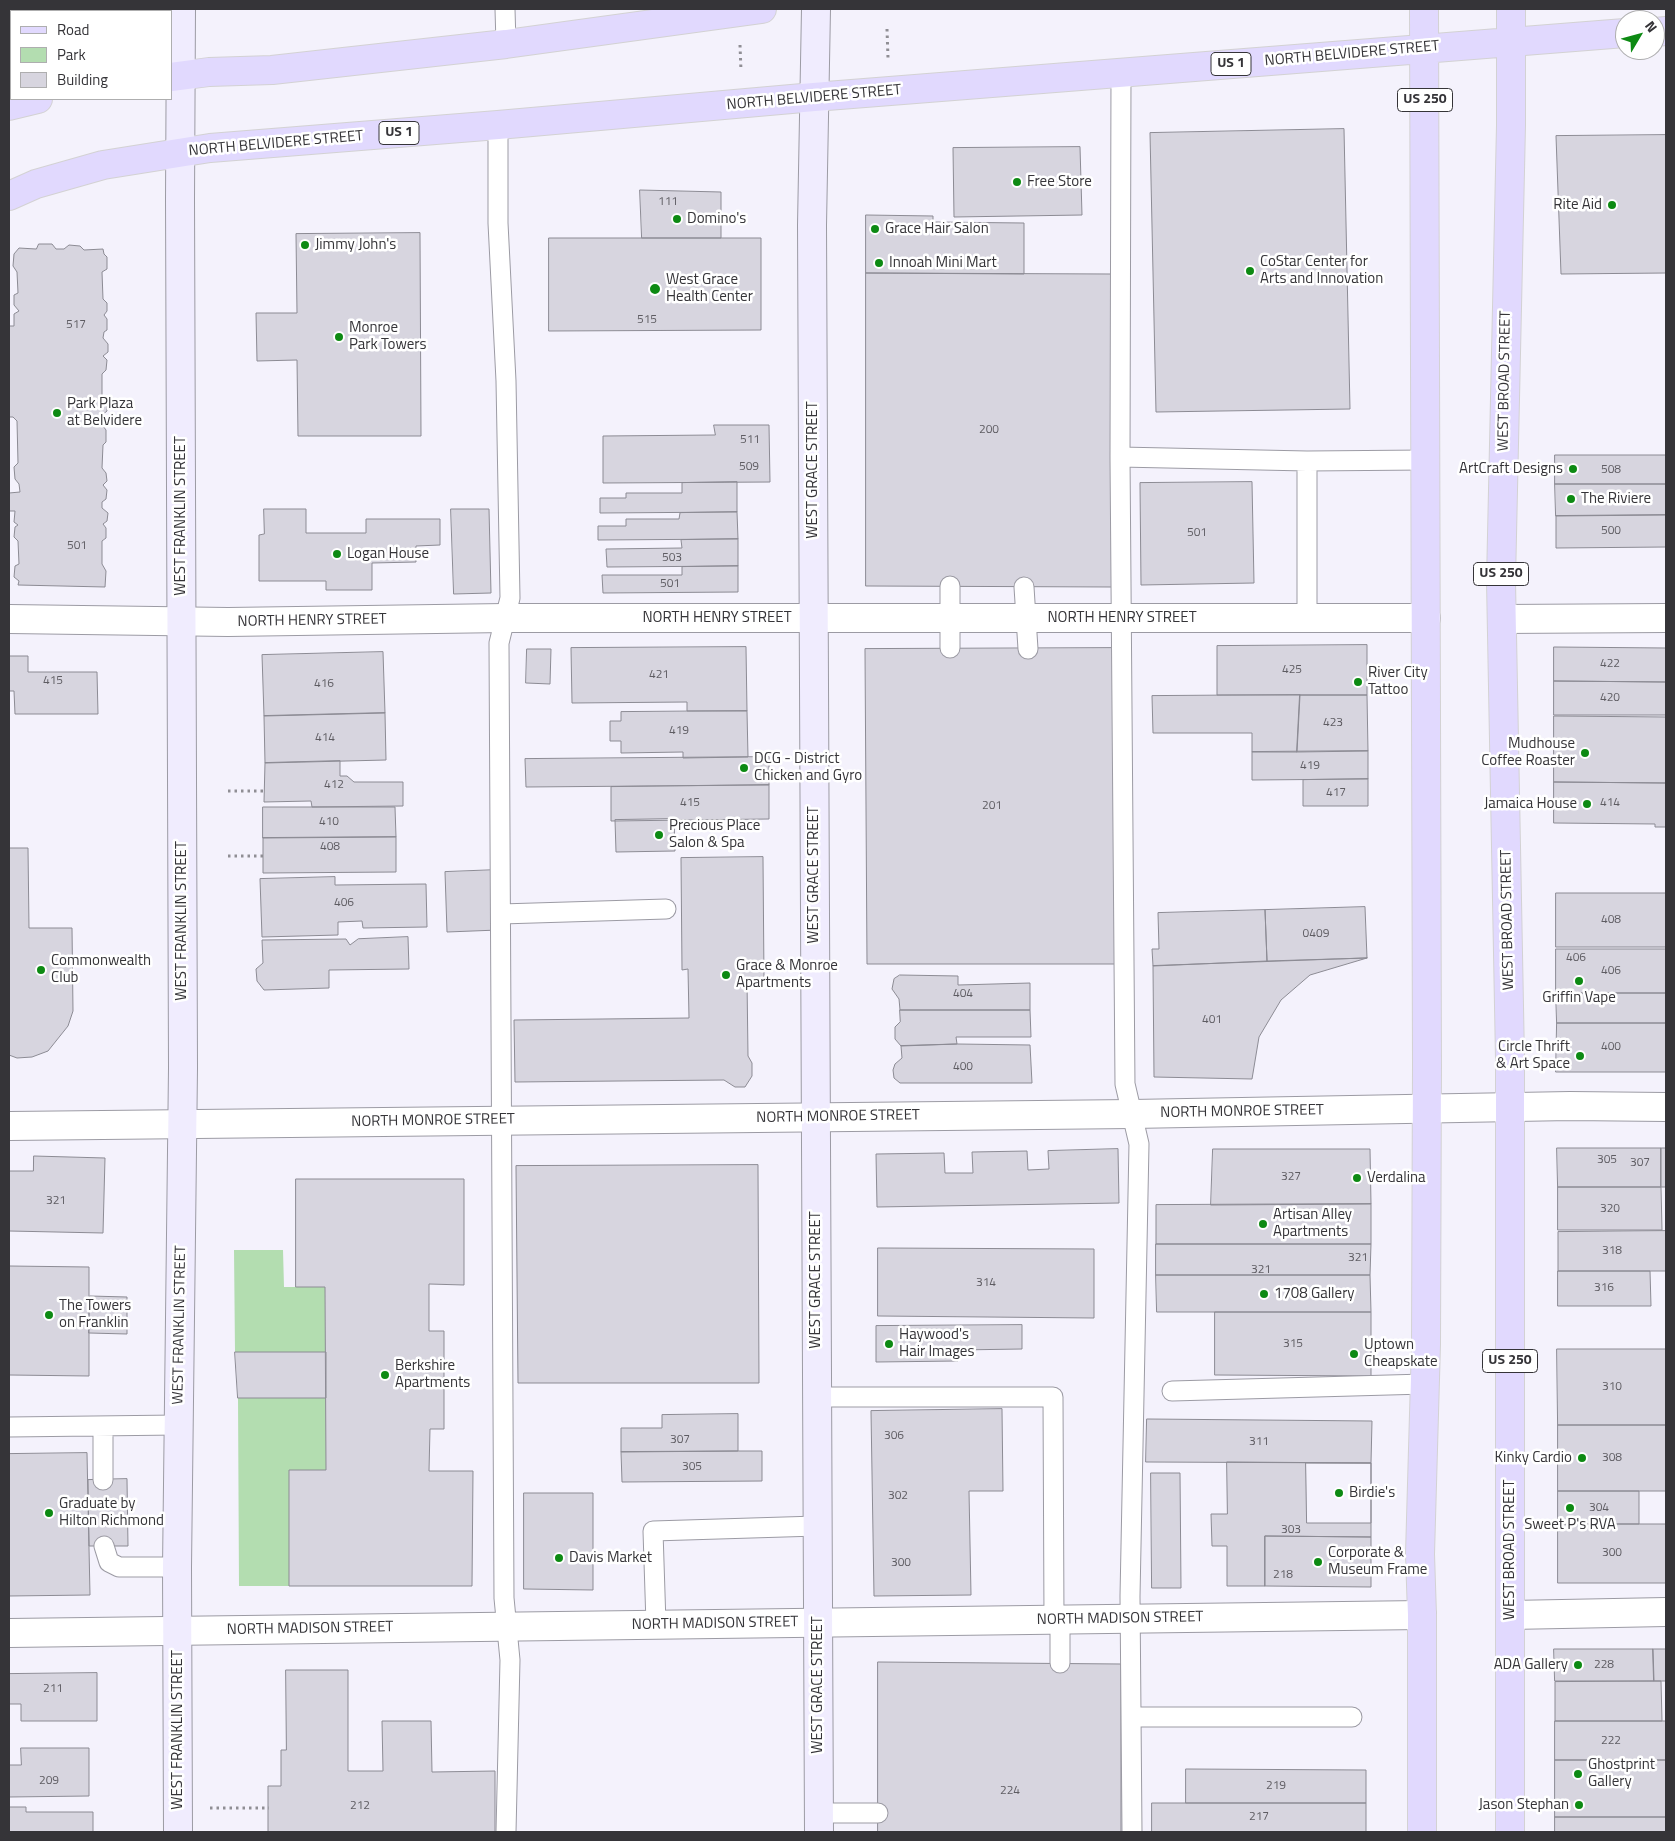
<!DOCTYPE html>
<html>
<head>
<meta charset="utf-8">
<style>
  body { margin:0 }
  #map { position:relative; width:1675px; height:1841px; overflow:hidden; background:#f4f2fc; font-family:"Titillium Web",sans-serif }
  canvas { display:block }
  .frame { position:absolute; inset:0; border:10px solid #353438; pointer-events:none }
  .legend { position:absolute; left:10px; top:10px; width:162px; height:90px; box-sizing:border-box; background:#fff; border:1px solid #aeaeaf; margin:0; padding:6px 9px; list-style:none; font-size:15px; color:#353438 }
  .legend li { display:flex; align-items:center; gap:10px; height:25px }
  .legend b { width:25px; border:1px solid #aeaeaf }
  .north { position:absolute; left:1615px; top:10px; width:50px; height:50px; box-sizing:border-box; background:#fff; border:1px solid #aeaeaf; border-radius:50%; rotate:53deg; font-size:14px; font-weight:700; line-height:20px; text-align:center; color:#353438 }
  .north::after { content:''; display:block; margin:auto; width:18px; height:22px; background:#0d8a13; clip-path:polygon(50% 0,100% 100%,50% 72%,0 100%) }
</style>
</head>
<body>
<div id="map">
<canvas width="1675" height="1841"></canvas>
<div class="frame"></div>
<ul class="legend">
<li><b style="height:6px;background:#e1d9fe"></b>Road</li>
<li><b style="height:14px;background:#b3ddb0"></b>Park</li>
<li><b style="height:14px;background:#d7d5df"></b>Building</li>
</ul>
<div class="north">N</div>
</div>
<script>
const ctx = document.querySelector('canvas').getContext('2d');
ctx.lineJoin = 'round';
function fill(path, color) { ctx.fillStyle = color; ctx.fill(path, 'evenodd'); }
function stroke(path, color, width, dash) { ctx.strokeStyle = color; ctx.lineWidth = width; ctx.lineCap = dash ? 'butt' : 'round'; ctx.setLineDash(dash || []); ctx.stroke(path); }
function label(font, color, halo, rows, align = 'center') {
  ctx.font = font + ' "Titillium Web",sans-serif'; ctx.lineWidth = 5; ctx.setLineDash([]); ctx.textBaseline = 'middle'; ctx.strokeStyle = halo; ctx.fillStyle = color; for (const [text, x, y, turn = 0] of rows) {
    ctx.save(); ctx.translate(x, y); ctx.rotate((+turn || 0) * Math.PI / 180); ctx.textAlign = isNaN(turn) ? turn : align; if (halo) ctx.strokeText(text, 0, 0); ctx.fillText(text, 0, 0); ctx.restore();
  }
}
fill(new Path2D(`
  M9 9H95L91 11H11V38H9Z
  M234 1250H283L284 1287H325L326 1352H235Z
  M238 1398H326V1470L289 1586H239Z`), '#b3ddb0');
const building = new Path2D(`
  M1344 129 1350 409 1156 412 1150 133Z
  M1666 135V273L1561 274 1556 136Z
  M1080 147 1082 215 954 217 953 148Z
  M640 190 721 192V238H642Z
  M866 215 933 216V222L1024 223V274L866 273Z
  M420 233 421 436H298L297 360 257 361 256 313H297L296 234Z
  M549 238H761V330L549 331Z
  M39 244H52L56 249H64L69 245 80 246 84 250 103 249 104 254 107 257V269L102 272 103 299 107 303V311L104 315 107 319V330L104 332 103 338 108 344V352L103 356 107 360 106 370 102 374V398L107 404V411L102 415 103 426 106 430V442L103 445 102 468 106 473 107 481 103 485 107 490 106 499 102 502V508L108 513 107 521 103 524 106 528V538L102 541V564L106 571 105 587 18 585 19 581 14 577 15 566 19 564 18 541 14 537 15 527 18 525 14 522 15 511H9V493L20 492 19 484 15 479 14 467 18 463 17 421 13 417H9V326H14V314L19 311 14 305V295L18 293 17 272 13 266 14 254 19 248 36 249Z
  M866 273 1112 274V587L866 586Z
  M714 425H769L770 482 603 483V436L715 435Z
  M1555 455H1666V484H1555Z
  M737 482V512L600 513V498H626V493H682V483Z
  M1252 482 1254 583 1141 585 1140 483Z
  M1555 484H1666V515L1556 516Z
  M264 509H306V533H366V519H440V545L416 546V562L372 563V590H326V581H259V535L264 534Z
  M451 509H489L491 593 454 594Z
  M737 512 738 539 598 540V526H626V519H679L680 513Z
  M1666 515V547L1556 548V516Z
  M738 539V566L607 567 606 549 682 548 681 540Z
  M738 566V592L603 593 602 575H682V567Z
  M1367 645V695H1217V646Z
  M746 647 747 711H687V702L572 703 571 648Z
  M1554 647 1666 648V682L1554 681Z
  M1117 648 1119 964H867L865 649Z
  M527 649H551L550 684 526 683Z
  M383 652 385 713 264 716 262 655Z
  M9 656H28V672H97L98 714H15L14 691H9Z
  M1554 681 1666 682V715H1554Z
  M1300 695H1367L1368 751 1297 752Z
  M1300 695 1297 752H1252V733H1153L1152 696Z
  M747 711 748 757 683 758V752L621 753V741H610V721H621V712Z
  M385 713 386 760 265 763 264 716Z
  M1554 716 1666 717V783L1554 782Z
  M1368 751V779L1252 780V752Z
  M769 757V785L526 787 525 759Z
  M340 761V776H347L354 782H403V806L312 807 311 801 264 802 265 763Z
  M1368 779V806H1303V780Z
  M1554 782 1666 783V827H1655V824L1554 823Z
  M769 785V819L611 821V787Z
  M263 807H395L396 837 263 838Z
  M674 819 675 851 616 852 615 820Z
  M396 837V872L263 873V838Z
  M9 848H28L29 928H72L73 1011 68 1026 48 1051 32 1057 17 1058 9 1055Z
  M763 857 764 980H747L748 1056 752 1063V1076L745 1087H735L724 1080 515 1082 514 1020 689 1018 688 969 682 970 681 858Z
  M497 870 498 930 447 932 445 872Z
  M335 877V885L426 884 427 927 363 928 362 921 338 922V935L262 937 260 879Z
  M1556 893H1666V947H1556Z
  M1365 907 1367 958 1267 961 1265 910Z
  M1265 910 1267 961 1153 966 1152 949H1159L1158 913Z
  M408 937 409 969 329 970V988L264 990 257 981 256 969 263 963 262 940 346 939 350 945 358 939Z
  M1556 949H1666V993H1556Z
  M1367 958 1310 975 1281 1000 1259 1037 1252 1079 1154 1077 1153 966Z
  M900 975 958 976V985L1030 983V1010H900L899 999 892 989 894 979Z
  M1556 993H1666V1023H1557Z
  M900 1010H1030L1031 1037H956L957 1044 901 1046 895 1039V1027L900 1022Z
  M1557 1023H1666V1072H1556Z
  M957 1044 1030 1045 1032 1083H900L894 1078 893 1070 895 1064 902 1058 901 1046Z
  M1557 1148H1661V1187H1558Z
  M1661 1148H1666V1187H1661Z
  M1118 1149 1119 1203 877 1207 876 1154 944 1153 945 1173H973L972 1152 1027 1151 1028 1170 1049 1169 1048 1151Z
  M1213 1149H1370L1371 1204 1211 1205Z
  M34 1156 105 1158 103 1233 9 1231V1171H33Z
  M758 1165 759 1383H518L516 1166Z
  M296 1179H464V1285L429 1284V1331H444V1429H430L429 1471H473L472 1586H289V1470H326L325 1287H296Z
  M1558 1187H1661L1662 1230H1558Z
  M1371 1204V1244H1156V1205Z
  M1666 1231V1271H1558V1232Z
  M1156 1244H1371L1370 1275H1156Z
  M878 1248 1094 1249V1318L878 1316Z
  M9 1266 89 1267V1376L9 1375Z
  M1558 1271H1650L1651 1306H1558Z
  M1156 1275H1370L1371 1312H1157Z
  M90 1296 127 1297V1334L89 1333Z
  M1215 1312H1371V1376L1215 1375Z
  M1022 1325V1349L958 1350V1361L876 1362V1326Z
  M1557 1349H1666V1425H1558Z
  M235 1352H326V1398H238Z
  M1002 1409 1003 1491H969L971 1595 874 1596 871 1411Z
  M738 1414V1451L621 1452V1428H662V1415Z
  M1147 1419 1372 1421 1371 1463 1146 1462Z
  M1558 1425H1666V1491H1558Z
  M738 1451H762V1481L622 1482 621 1452Z
  M87 1453 90 1595 9 1596V1454Z
  M1227 1462 1371 1463V1537L1265 1536V1586H1227V1546H1212L1211 1514H1227Z
  M1306 1463H1371V1523H1307Z
  M1151 1473H1180L1181 1588H1152Z
  M127 1479 128 1546H89L88 1480Z
  M1558 1491H1639V1524H1558Z
  M524 1493H593V1590L524 1589Z
  M1558 1524H1666V1583H1558Z
  M1265 1536 1371 1537V1587L1265 1586Z
  M1554 1649H1653L1654 1681H1555Z
  M1653 1649H1666V1681H1654Z
  M878 1662 1121 1664V1832H878Z
  M286 1670H348V1771H383L382 1721H431L432 1772 495 1771V1832H268V1786H281V1750H286Z
  M97 1673V1721H21V1704H9V1674Z
  M1654 1681H1661L1662 1721H1555V1682Z
  M1555 1721H1666V1760H1555Z
  M21 1748H89V1796L9 1797V1765H21Z
  M1555 1760H1666V1817H1555Z
  M1186 1769 1366 1770V1803H1186Z
  M1152 1803H1366V1832H1152Z
  M9 1807H26V1812H93V1832H9Z
  M1555 1817H1666V1832H1555Z`);
fill(building, '#d7d5df');
stroke(building, '#8c8b94', 1);
const lane = new Path2D(`
  M505 9 506 44
  M1121 73 1120 457 1125 1084 1139 1144 1130 1596 1132 1832
  M498 125V223L506 381 510 598 499 643 504 1598 510 1660 506 1832
  M1120 457 1307 461 1425 460
  M1307 461V617
  M1024 587 1028 649
  M950 648V586
  M501 914 666 909
  M1172 1391 1425 1384
  M816 1397H1053L1054 1620
  M9 1427 178 1425
  M103 1480V1426
  M104 1546 109 1562 119 1567H177
  M1060 1619V1663
  M656 1624 653 1531 817 1526
  M1131 1717H1352
  M819 1813H878`);
const street = new Path2D(`
  M9 619 228 622 505 618H1426
  M1502 619 1666 618
  M9 1126 1132 1114 1570 1106 1666 1107
  M1510 1615 1666 1612
  M9 1633 1422 1615`);
const secondary = new Path2D(`
  M816 9 812 225 819 1832
  M178 1832 177 1567 183 1068 180 199 181 9`);
const primary = new Path2D(`
  M1655 32 1666 31
  M171 77 209 72 272 70 506 44 762 9
  M9 106 38 99
  M9 196 36 184 103 165 210 148 498 125 814 97 1625 33
  M1422 1832V1615L1420 1554 1426 1344 1427 1064 1424 9
  M1510 1832V1059L1501 581 1511 125V9`);
stroke(lane, '#9c9ba4', 21);
stroke(street, '#9c9ba4', 30);
stroke(secondary, '#9c9ba4', 30);
stroke(primary, '#d3d2d3', 30);
stroke(new Path2D(`
  M107 9 113 11
  M115 9 118 11
  M137 11 149 10
  M887 29 888 58
  M740 45 741 71
  M228 791H265
  M228 856H263
  M210 1808H269`), '#8f8e94', 3, [2.5, 4]);
stroke(lane, '#fff', 19);
stroke(street, '#fff', 28);
stroke(secondary, '#f0ecfe', 28);
stroke(primary, '#e1d9fe', 28);
for (const [x, y, r, color] of [
  [1017,182,5,"#0d8a13"],
  [1612,205,5,"#0d8a13"],
  [677,219,5,"#0d8a13"],
  [875,229,5,"#0d8a13"],
  [305,245,5,"#0d8a13"],
  [879,263,5,"#0d8a13"],
  [1250,271,5,"#0d8a13"],
  [655,289,6,"#0d8a13"],
  [339,337,5,"#0d8a13"],
  [57,413,5,"#0d8a13"],
  [1573,469,5,"#0d8a13"],
  [1571,499,5,"#0d8a13"],
  [337,554,5,"#0d8a13"],
  [1358,682,5,"#0d8a13"],
  [1585,753,5,"#0d8a13"],
  [744,768,5,"#0d8a13"],
  [1587,804,5,"#0d8a13"],
  [659,835,5,"#0d8a13"],
  [41,970,5,"#0d8a13"],
  [726,975,5,"#0d8a13"],
  [1579,981,5,"#0d8a13"],
  [1580,1056,5,"#0d8a13"],
  [1357,1178,5,"#0d8a13"],
  [1263,1224,5,"#0d8a13"],
  [1264,1294,5,"#0d8a13"],
  [49,1315,5,"#0d8a13"],
  [889,1344,5,"#0d8a13"],
  [1354,1354,5,"#0d8a13"],
  [385,1375,5,"#0d8a13"],
  [1582,1458,5,"#0d8a13"],
  [1339,1493,5,"#0d8a13"],
  [1570,1508,5,"#0d8a13"],
  [49,1513,5,"#0d8a13"],
  [559,1558,5,"#0d8a13"],
  [1318,1562,5,"#0d8a13"],
  [1578,1665,5,"#0d8a13"],
  [1578,1774,5,"#0d8a13"],
  [1579,1805,5,"#0d8a13"]
]) { const dot = new Path2D(); dot.arc(x, y, r, 0, 2 * Math.PI); ctx.fillStyle = color; ctx.fill(dot); stroke(dot, '#fff', 2); }
label('12px', '#5e5c62', null, [
  ["111",668,202],
  ["515",647,320],
  ["517",76,325],
  ["200",989,430],
  ["511",750,440],
  ["509",749,467],
  ["508",1611,470],
  ["500",1611,531],
  ["501",1197,533],
  ["501",77,546],
  ["503",672,558],
  ["501",670,584],
  ["422",1610,664],
  ["425",1292,670],
  ["421",659,675],
  ["415",53,681],
  ["416",324,684],
  ["420",1610,698],
  ["423",1333,723],
  ["419",679,731],
  ["414",325,738],
  ["419",1310,766],
  ["412",334,785],
  ["417",1336,793],
  ["415",690,803],
  ["414",1610,803],
  ["201",992,806],
  ["410",329,822],
  ["408",330,847],
  ["406",344,903],
  ["408",1611,920],
  ["0409",1316,934],
  ["406",1576,958],
  ["406",1611,971],
  ["404",963,994],
  ["401",1212,1020],
  ["400",1611,1047],
  ["400",963,1067],
  ["305",1607,1160],
  ["307",1640,1163],
  ["327",1291,1177],
  ["321",56,1201],
  ["320",1610,1209],
  ["318",1612,1251],
  ["321",1358,1258],
  ["321",1261,1270],
  ["314",986,1283],
  ["316",1604,1288],
  ["315",1293,1344],
  ["310",1612,1387],
  ["306",894,1436],
  ["307",680,1440],
  ["311",1259,1442],
  ["308",1612,1458],
  ["305",692,1467],
  ["302",898,1496],
  ["304",1599,1508],
  ["303",1291,1530],
  ["300",1612,1553],
  ["300",901,1563],
  ["218",1283,1575],
  ["228",1604,1665],
  ["211",53,1689],
  ["222",1611,1741],
  ["209",49,1781],
  ["219",1276,1786],
  ["224",1010,1791],
  ["212",360,1806],
  ["217",1259,1817]
]);
for (const [x, y, w] of [
  [1231,64,40],
  [1425,100,55],
  [399,133,40],
  [1501,574,55],
  [1510,1361,55]
]) { const box = new Path2D(); box.roundRect(x - w / 2, y - 11.5, w, 23, 4); ctx.fillStyle = '#fff'; ctx.fill(box); stroke(box, '#353438', 1); }
label('bold 14px', '#353438', null, [
  ["US 1",1231,64],
  ["US 250",1425,100],
  ["US 1",399,133],
  ["US 250",1501,574],
  ["US 250",1510,1361]
]);
label('15px', '#353438', '#fff', [
  ["NORTH BELVIDERE STREET",1352,54,-5],
  ["NORTH BELVIDERE STREET",814,98,-5],
  ["NORTH BELVIDERE STREET",276,144,-5],
  ["WEST BROAD STREET",1505,381,-89],
  ["WEST GRACE STREET",813,470,-90],
  ["WEST FRANKLIN STREET",181,516,-90],
  ["NORTH HENRY STREET",717,618],
  ["NORTH HENRY STREET",1122,618],
  ["NORTH HENRY STREET",312,621,-1],
  ["WEST GRACE STREET",814,875,-90],
  ["WEST BROAD STREET",1508,920,-91],
  ["WEST FRANKLIN STREET",182,921,-90],
  ["NORTH MONROE STREET",1242,1112,-1],
  ["NORTH MONROE STREET",838,1117,-1],
  ["NORTH MONROE STREET",433,1121,-1],
  ["WEST GRACE STREET",816,1280,-90],
  ["WEST FRANKLIN STREET",180,1325,-89],
  ["WEST BROAD STREET",1510,1550,-90],
  ["NORTH MADISON STREET",1120,1619,-1],
  ["NORTH MADISON STREET",715,1624,-1],
  ["NORTH MADISON STREET",310,1629,-1],
  ["WEST GRACE STREET",818,1685,-90],
  ["WEST FRANKLIN STREET",178,1730,-90]
]);
label('15px', '#353438', '#fff', [
  ["Free Store",1027,182],
  ["Rite Aid",1602,205,"right"],
  ["Domino's",687,219],
  ["Grace Hair Salon",885,229],
  ["Jimmy John's",315,245],
  ["CoStar Center for",1260,262],
  ["Arts and Innovation",1260,279],
  ["Innoah Mini Mart",889,263],
  ["West Grace",666,280],
  ["Health Center",666,297],
  ["Monroe",349,328],
  ["Park Towers",349,345],
  ["Park Plaza",67,404],
  ["at Belvidere",67,421],
  ["ArtCraft Designs",1563,469,"right"],
  ["The Riviere",1581,499],
  ["Logan House",347,554],
  ["River City",1368,673],
  ["Tattoo",1368,690],
  ["Mudhouse",1575,744,"right"],
  ["Coffee Roaster",1575,761,"right"],
  ["DCG - District",754,759],
  ["Chicken and Gyro",754,776],
  ["Jamaica House",1577,804,"right"],
  ["Precious Place",669,826],
  ["Salon & Spa",669,843],
  ["Commonwealth",51,961],
  ["Club",51,978],
  ["Grace & Monroe",736,966],
  ["Apartments",736,983],
  ["Griffin Vape",1579,998,"center"],
  ["Circle Thrift",1570,1047,"right"],
  ["& Art Space",1570,1064,"right"],
  ["Verdalina",1367,1178],
  ["Artisan Alley",1273,1215],
  ["Apartments",1273,1232],
  ["1708 Gallery",1274,1294],
  ["The Towers",59,1306],
  ["on Franklin",59,1323],
  ["Haywood's",899,1335],
  ["Hair Images",899,1352],
  ["Uptown",1364,1345],
  ["Cheapskate",1364,1362],
  ["Berkshire",395,1366],
  ["Apartments",395,1383],
  ["Kinky Cardio",1572,1458,"right"],
  ["Birdie's",1349,1493],
  ["Graduate by",59,1504],
  ["Hilton Richmond",59,1521],
  ["Sweet P's RVA",1570,1525,"center"],
  ["Corporate &",1328,1553],
  ["Museum Frame",1328,1570],
  ["Davis Market",569,1558],
  ["ADA Gallery",1568,1665,"right"],
  ["Ghostprint",1588,1765],
  ["Gallery",1588,1782],
  ["Jason Stephan",1569,1805,"right"]
], 'left');
</script>
</body>
</html>
